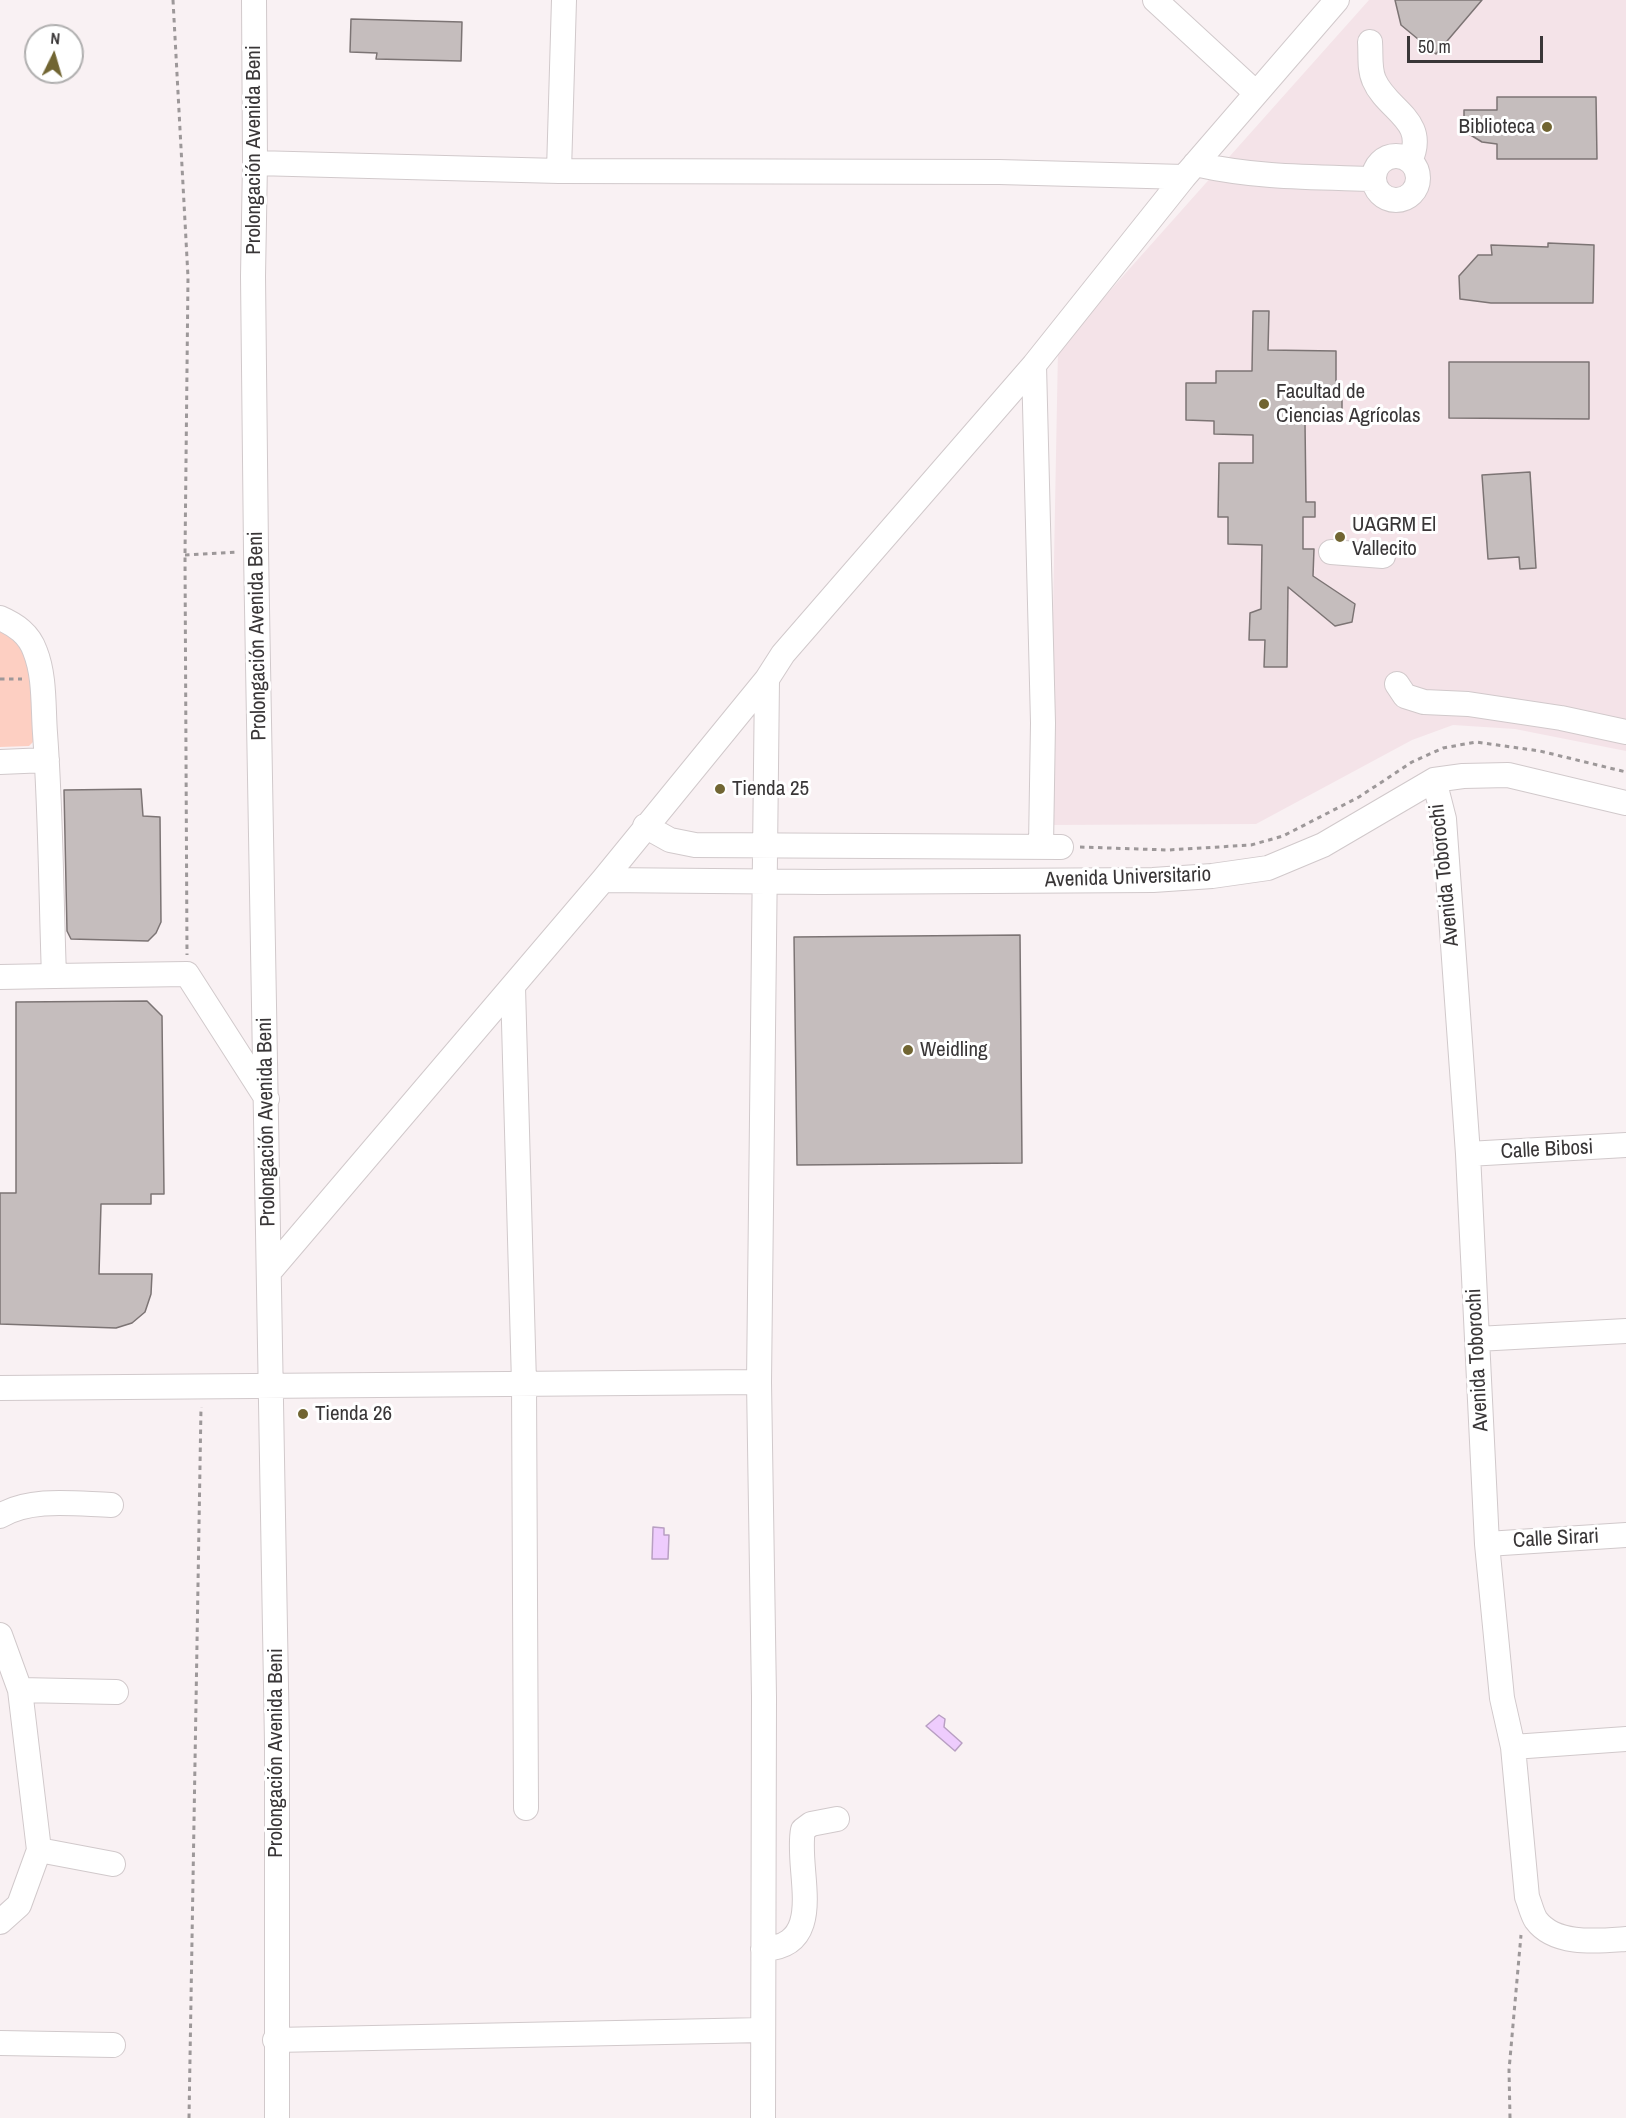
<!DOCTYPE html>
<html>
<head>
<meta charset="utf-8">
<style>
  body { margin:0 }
  #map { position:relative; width:1626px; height:2118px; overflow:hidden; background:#f9f1f3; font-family:"Archivo Narrow",sans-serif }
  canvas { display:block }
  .north { position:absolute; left:24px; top:24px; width:60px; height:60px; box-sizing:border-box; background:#fff; border:2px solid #b0afaf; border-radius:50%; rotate:5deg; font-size:16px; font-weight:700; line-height:24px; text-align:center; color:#393637 }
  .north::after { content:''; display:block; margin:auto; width:21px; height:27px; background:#716532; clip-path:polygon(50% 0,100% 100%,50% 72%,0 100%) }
  .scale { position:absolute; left:1407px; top:36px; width:136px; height:27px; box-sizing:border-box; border:3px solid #393637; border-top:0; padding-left:8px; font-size:18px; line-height:21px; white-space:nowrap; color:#393637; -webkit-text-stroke:4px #fff; paint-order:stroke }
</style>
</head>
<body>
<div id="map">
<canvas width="1626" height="2118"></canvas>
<div class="north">N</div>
<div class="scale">50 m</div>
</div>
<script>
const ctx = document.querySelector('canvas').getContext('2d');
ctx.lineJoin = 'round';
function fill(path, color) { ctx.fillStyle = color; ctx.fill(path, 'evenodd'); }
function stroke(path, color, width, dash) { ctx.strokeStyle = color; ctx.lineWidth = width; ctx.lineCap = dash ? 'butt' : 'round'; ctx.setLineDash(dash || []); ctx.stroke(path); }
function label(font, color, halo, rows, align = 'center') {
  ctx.font = font + ' "Archivo Narrow",sans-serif'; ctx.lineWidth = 6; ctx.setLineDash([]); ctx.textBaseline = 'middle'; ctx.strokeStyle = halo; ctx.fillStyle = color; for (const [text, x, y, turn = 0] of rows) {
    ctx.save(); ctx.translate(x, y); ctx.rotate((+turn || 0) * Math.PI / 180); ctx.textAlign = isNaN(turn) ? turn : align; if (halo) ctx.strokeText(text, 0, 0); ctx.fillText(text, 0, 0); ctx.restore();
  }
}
fill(new Path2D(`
  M1369 0H1626V751L1515 729 1453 725 1412 740 1256 824 1049 825 1058 349Z`), '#f4e3e8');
fill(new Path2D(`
  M0 626 27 653 37 738 29 746 0 747Z`), '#fdcfc2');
const water = new Path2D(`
  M653 1527 664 1528V1535H669L668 1559H652Z
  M939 1715 945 1719 944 1727 962 1743 955 1751 926 1726Z`);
fill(water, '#eeccfd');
stroke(water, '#b89fc2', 1.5);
const building = new Path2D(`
  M1395 0H1482L1436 54 1401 25Z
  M351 19 462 22 461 61 376 59 377 53 350 52Z
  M1497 97H1596L1597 159H1497V144L1482 142 1464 131V110H1497Z
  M1548 243 1594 245 1593 303H1491L1460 299 1459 276 1478 255H1492L1491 245 1548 247Z
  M1253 311H1269L1268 350 1336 351V395L1342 396V412L1334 411V423H1305L1306 502H1315V517H1303V549H1314L1313 576 1355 604 1352 622 1335 626 1288 587 1287 667H1264L1265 640H1249L1250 613 1261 609 1262 545 1228 544V517H1218L1219 463H1253V435L1214 434V421L1186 420V383H1216V371H1252Z
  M1449 362H1589V419L1449 418Z
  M1530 472 1536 568 1520 569 1519 557 1488 559 1482 475Z
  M141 789 143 816 160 817 161 922 156 933 148 941 71 939 67 931 64 790Z
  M1020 935 1022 1163 797 1165 794 937Z
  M147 1001 162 1016 164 1194H151V1204H101L99 1274H152L151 1294 145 1312 132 1323 116 1328 0 1324V1193H16V1002Z`);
fill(building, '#c5bdbd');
stroke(building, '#7c7474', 1.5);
const minor = new Path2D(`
  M254 0 255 163 253 276 256 551 277 1742V2118
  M1155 0 1256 93
  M1370 42C1371 54 1369 69 1374 80 1387 111 1429 120 1410 161
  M1374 178a22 22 0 1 1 44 0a22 22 0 1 1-44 0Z
  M255 163 559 171 999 172 1184 177
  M1195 164C1258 178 1310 177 1374 179
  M559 171 564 0
  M1034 365 1043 723 1041 846
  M1331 552 1383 556
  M0 618C16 625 29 634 35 651 45 676 43 706 45 733 51 814 51 895 54 976L0 977
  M1397 684 1405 696 1424 702 1468 704 1561 718 1626 732
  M0 762 47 760
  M1434 780 1444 819 1468 1154 1487 1544 1502 1698 1513 1747 1527 1897C1530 1904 1532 1914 1536 1920 1555 1946 1598 1941 1626 1939
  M645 826 670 840 695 845 1061 847
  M603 880 821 882 1153 880 1212 876 1268 868 1323 845 1434 780 1463 776 1508 775 1626 803
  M54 976 187 974 267 1099
  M513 987 524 1383 526 1808
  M1468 1154 1626 1145
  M270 1271 603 880 767 679 783 654 1034 365 1184 177 1337 0
  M1477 1339 1626 1331
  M0 1388 759 1382
  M0 1516C31 1497 76 1504 111 1505
  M1487 1544 1626 1535
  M0 1635 20 1690 39 1850 19 1905 0 1922
  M20 1690 116 1692
  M1513 1747 1626 1739
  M39 1850 113 1864
  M763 1949C829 1946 795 1870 803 1830L811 1824 837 1819
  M275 2040 763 2030
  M0 2043 113 2045
  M763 2118 764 1697 759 1382 767 679`);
stroke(minor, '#d1c9cb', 26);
stroke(new Path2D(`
  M173 0 188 277 185 555 187 955
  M185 555 237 552
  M0 679H22
  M1080 847 1168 850 1251 845 1283 836 1359 797 1412 762 1443 748 1476 742 1540 751 1626 772
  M189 2118 201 1407
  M1510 2118 1509 2070 1521 1935`), '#9d9899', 3, [4.5, 4.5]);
stroke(minor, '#fff', 24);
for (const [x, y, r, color] of [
  [1547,127,6,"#716532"],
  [1264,404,6,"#716532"],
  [1340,537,6,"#716532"],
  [720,789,6,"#716532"],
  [908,1050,6,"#716532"],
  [303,1414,6,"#716532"]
]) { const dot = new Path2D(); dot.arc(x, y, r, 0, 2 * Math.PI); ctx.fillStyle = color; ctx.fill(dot); stroke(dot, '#fff', 2); }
label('21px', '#393637', '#fff', [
  ["Biblioteca",1535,127,"right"],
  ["Facultad de",1276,392],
  ["Ciencias Agrícolas",1276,416],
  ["UAGRM El",1352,525],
  ["Vallecito",1352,549],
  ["Tienda 25",732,789],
  ["Weidling",920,1050],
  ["Tienda 26",315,1414]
], 'left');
label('21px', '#393637', '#fff', [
  ["Prolongación Avenida Beni",254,150,-90],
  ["Prolongación Avenida Beni",258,636,-91],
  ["Avenida Toborochi",1445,875,-96],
  ["Avenida Universitario",1128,878,-2],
  ["Prolongación Avenida Beni",267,1122,-91],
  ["Calle Bibosi",1547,1150,-3],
  ["Avenida Toborochi",1478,1360,-93],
  ["Calle Sirari",1556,1539,-3],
  ["Prolongación Avenida Beni",276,1753,-90]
]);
</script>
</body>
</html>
